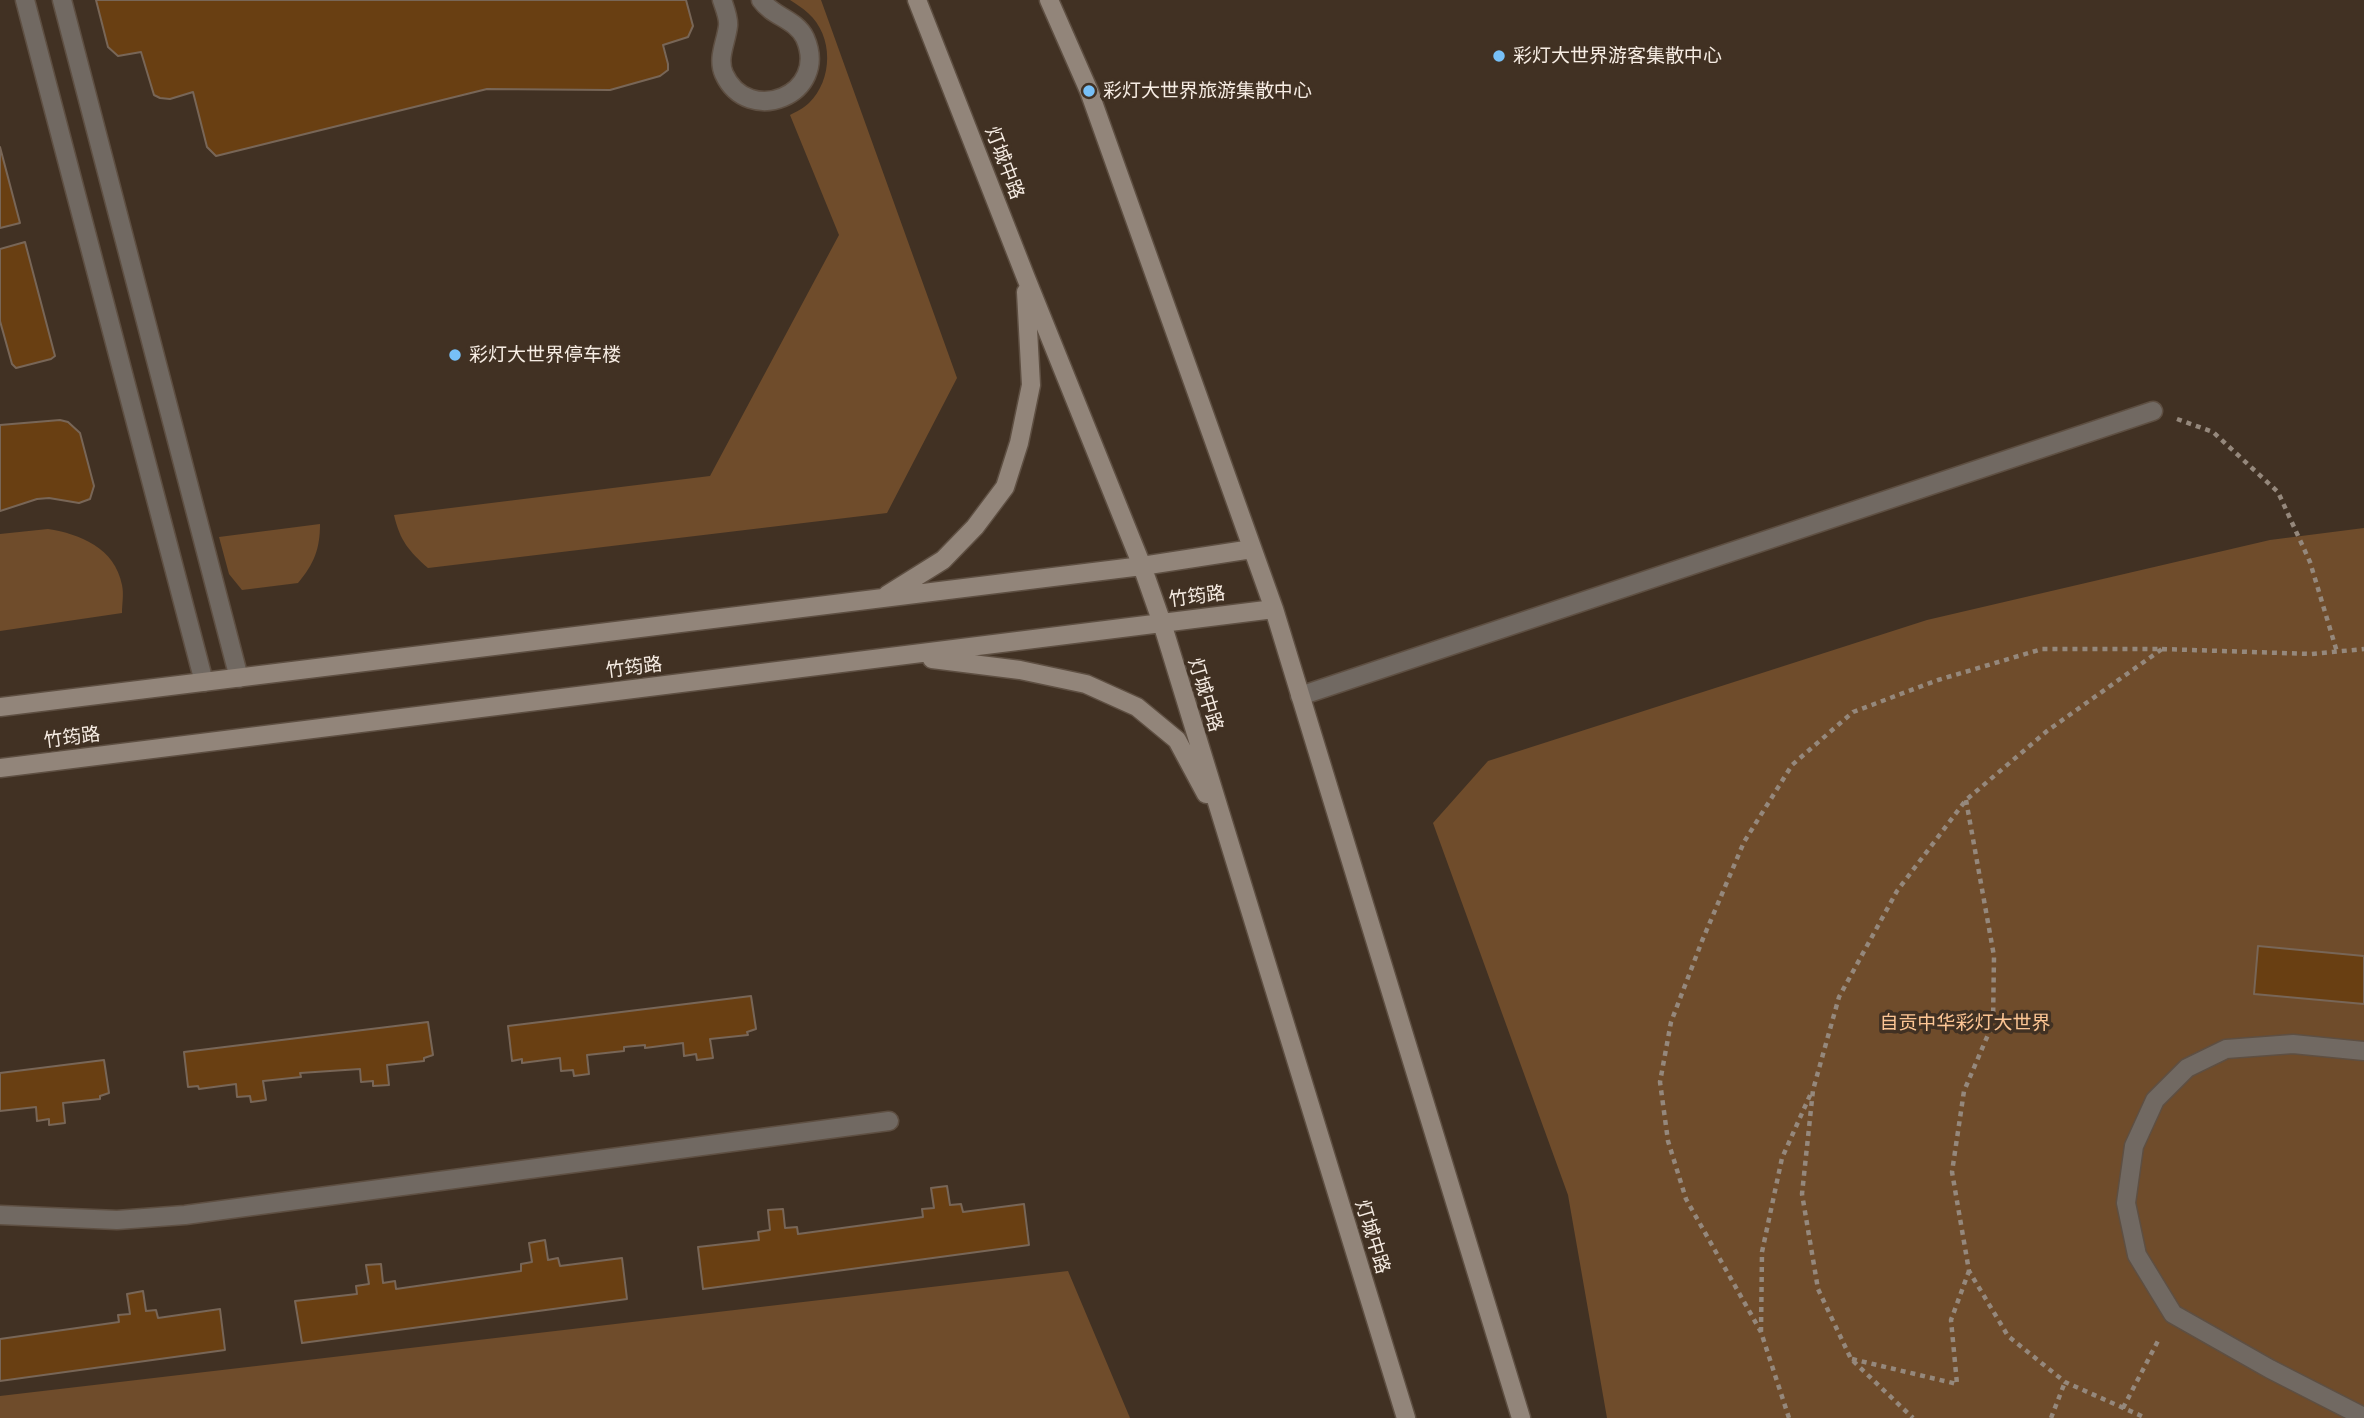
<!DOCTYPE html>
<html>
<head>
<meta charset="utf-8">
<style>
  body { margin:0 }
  canvas { display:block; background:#413123 }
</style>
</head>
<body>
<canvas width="2364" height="1418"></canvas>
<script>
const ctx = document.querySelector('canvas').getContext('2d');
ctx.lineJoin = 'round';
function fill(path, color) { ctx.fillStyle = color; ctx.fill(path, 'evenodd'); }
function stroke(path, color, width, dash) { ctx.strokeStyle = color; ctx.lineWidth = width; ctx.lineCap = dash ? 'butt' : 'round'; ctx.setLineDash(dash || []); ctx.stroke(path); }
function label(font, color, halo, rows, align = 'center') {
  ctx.font = font + ' "Work Sans","Noto Sans SC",sans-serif'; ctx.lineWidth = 7; ctx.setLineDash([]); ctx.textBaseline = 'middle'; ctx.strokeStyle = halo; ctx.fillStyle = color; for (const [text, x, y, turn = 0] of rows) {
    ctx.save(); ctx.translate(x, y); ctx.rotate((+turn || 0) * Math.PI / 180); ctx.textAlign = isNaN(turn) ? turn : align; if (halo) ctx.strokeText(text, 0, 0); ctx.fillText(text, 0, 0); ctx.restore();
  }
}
fill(new Path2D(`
  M790 0H821L957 378 887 513 428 568C409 551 400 541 394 515L710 476 839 235 790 115C796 112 804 108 809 103 833 80 834 36 808 13 803 8 796 4 790 0Z
  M320 524C320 549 314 564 298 583L242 590 229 574 219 537Z
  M2364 528V1418H1607L1568 1195 1433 823 1488 761 1927 620 2270 540Z
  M48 529C80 534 115 548 122 585 124 594 122 604 122 613L0 631V534Z
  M1068 1271 1130 1418H0V1396Z`), '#6f4c2b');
const building = new Path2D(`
  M96 0H686L693 26 688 37 663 45 668 64V70L660 76 610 90 487 89 216 156 207 147 193 92 170 99 160 98 154 95 141 52 118 56 108 47Z
  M0 147 20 223 0 228Z
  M25 242 55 356 51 359 16 368 12 364 0 321V249Z
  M60 420 68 422 80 433 94 486 90 499 79 503 49 498 37 499 0 511V425Z
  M2258 946 2364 956V1004L2254 994Z
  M751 996 756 1029 747 1032 748 1035 710 1039 713 1058 697 1060 696 1054 684 1056 683 1043 645 1048V1045L624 1047V1051L587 1055 589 1074 574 1076 573 1070 561 1071 560 1058 522 1063V1059L512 1061 508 1026Z
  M428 1022 433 1055 424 1058V1061L387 1065 389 1085 373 1086V1081L361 1082 360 1069 300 1073 301 1077 263 1081 266 1100 251 1102 250 1096 237 1097 236 1084 199 1089 198 1086 188 1087 184 1052Z
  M104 1060 109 1093 100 1096V1099L63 1103 65 1123 49 1125V1119L37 1121 36 1107 0 1111V1073Z
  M947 1186 950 1205 961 1204 963 1212 1024 1204 1029 1245 703 1289 698 1247 759 1240 758 1232 770 1230 768 1210 783 1209 785 1228 797 1227 798 1234 923 1217 922 1209 934 1208 931 1188Z
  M545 1240 548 1260 558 1258 560 1266 622 1258 627 1299 302 1343 295 1301 357 1294 356 1286 369 1284 366 1265 381 1264 383 1283 395 1281 396 1289 521 1271V1264L532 1262 529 1243Z
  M143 1291 146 1311 156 1310 158 1318 220 1309 225 1350 0 1381V1339L119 1322 118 1315 130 1314 127 1294Z`);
fill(building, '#693f12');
stroke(building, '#786657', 2);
const lane = new Path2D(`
  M25 0 204 682
  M62 0 239 678
  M722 0C725 9 729 18 728 26 726 43 717 58 724 74 748 127 830 95 805 38 796 19 773 17 761 0
  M1300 696 2153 411
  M2364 1051 2293 1044 2226 1049 2187 1068 2155 1100 2134 1146 2126 1203 2137 1255 2173 1314 2270 1369 2364 1417
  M0 1215 117 1220 185 1215 889 1121`);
const secondary = new Path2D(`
  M917 0 1026 278 1142 566 1162 623 1406 1418
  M1049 0 1089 91 1274 609 1521 1418
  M887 595 943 560 975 527 1005 487 1019 443 1031 385 1026 292
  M932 659 1020 670 1086 684 1137 707 1177 740 1206 794
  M0 707 1142 566 1252 549
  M0 768 1274 609`);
stroke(lane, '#5e4f42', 21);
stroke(secondary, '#5e4f42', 21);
stroke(new Path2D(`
  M2177 419 2213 432 2278 492 2310 562 2337 652
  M2162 649 2311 654 2364 649
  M1966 800 1994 956 1993 1023 1964 1091 1952 1172 1969 1271 2008 1336 2065 1382 2146 1418
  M1761 1332 1762 1252 1782 1158 1811 1093
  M1852 1359 1957 1384 1951 1320 1969 1271
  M2123 1408 2160 1337
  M1789 1418 1761 1332 1686 1199 1668 1141 1660 1082 1671 1022 1702 941 1744 842 1792 765 1853 712 1938 680 2042 649H2162L2047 731 1966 800 1897 891 1839 997 1813 1090 1802 1194 1818 1289 1851 1359 1913 1418
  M2051 1418 2065 1382`), '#95887c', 4.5, [5, 5]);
stroke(lane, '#716962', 18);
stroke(secondary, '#92857a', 18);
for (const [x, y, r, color] of [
  [1499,56,7,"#77c0f7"],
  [1089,91,7,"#77c0f7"],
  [455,355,7,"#77c0f7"]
]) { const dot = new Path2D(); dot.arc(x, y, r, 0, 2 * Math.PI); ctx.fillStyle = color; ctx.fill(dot); stroke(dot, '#413123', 2.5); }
label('19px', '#f6ece3', '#413123', [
  ["彩灯大世界游客集散中心",1513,56],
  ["彩灯大世界旅游集散中心",1103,91],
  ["彩灯大世界停车楼",469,355]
], 'left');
label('19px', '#f6ece3', '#413123', [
  ["灯城中路",1004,163,69],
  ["竹筠路",1197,597,-7],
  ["竹筠路",634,668,-7],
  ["灯城中路",1205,695,73],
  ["竹筠路",72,738,-7],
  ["灯城中路",1372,1237,73]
]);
label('19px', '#fdc695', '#413123', [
  ["自贡中华彩灯大世界",1965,1023]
]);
</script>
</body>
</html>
